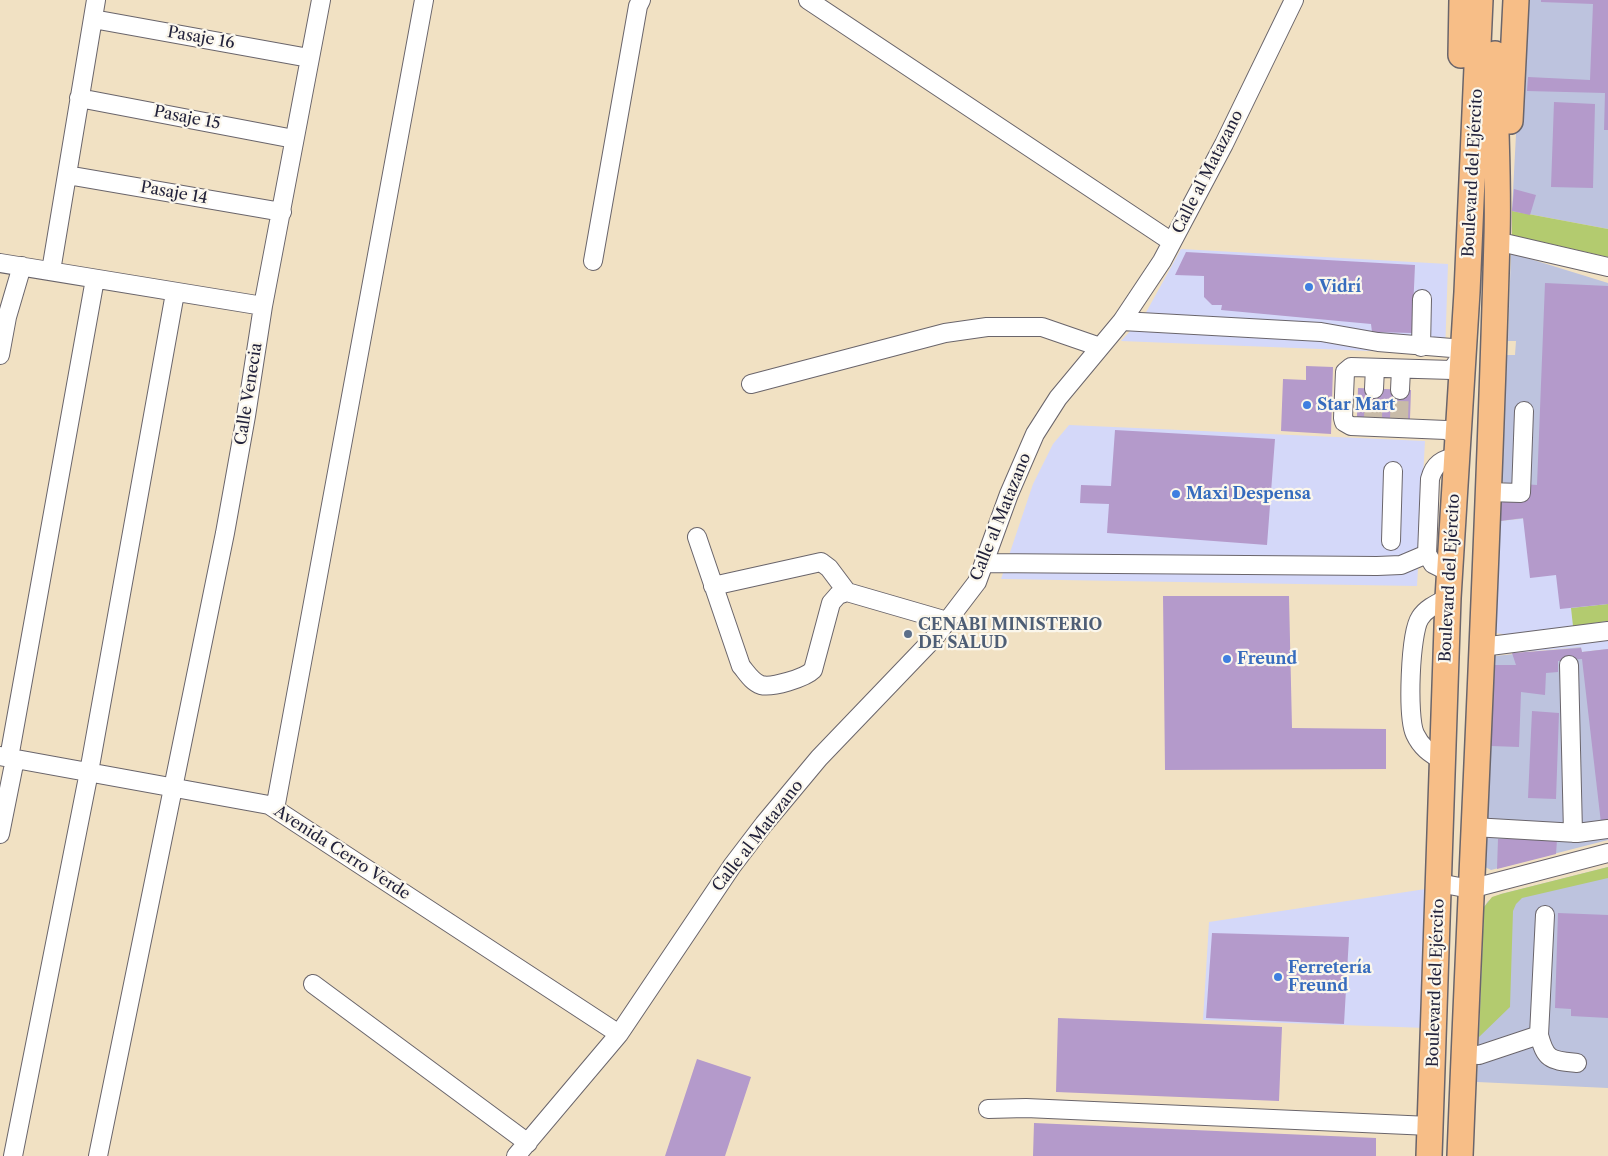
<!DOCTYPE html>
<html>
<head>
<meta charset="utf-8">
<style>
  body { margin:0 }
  canvas { display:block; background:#f1e1c3 }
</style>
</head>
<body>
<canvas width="1608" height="1156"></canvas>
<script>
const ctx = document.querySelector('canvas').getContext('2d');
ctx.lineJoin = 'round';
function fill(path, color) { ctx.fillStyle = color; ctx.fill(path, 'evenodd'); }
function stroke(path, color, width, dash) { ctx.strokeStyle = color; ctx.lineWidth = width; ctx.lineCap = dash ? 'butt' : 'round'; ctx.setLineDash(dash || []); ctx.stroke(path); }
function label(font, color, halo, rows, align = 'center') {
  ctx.font = font + ' "Libre Caslon Text",serif'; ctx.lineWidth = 4.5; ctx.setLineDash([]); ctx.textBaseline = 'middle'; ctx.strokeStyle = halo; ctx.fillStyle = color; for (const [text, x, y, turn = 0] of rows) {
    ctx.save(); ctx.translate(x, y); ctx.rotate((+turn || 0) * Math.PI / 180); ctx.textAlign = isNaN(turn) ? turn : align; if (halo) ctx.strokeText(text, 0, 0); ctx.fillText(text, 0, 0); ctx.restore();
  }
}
fill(new Path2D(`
  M1181 249 1448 264 1445 354 1121 341 1144 316Z
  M1069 425 1425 441 1417 586 1001 579 1033 484 1053 444Z
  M1608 510V649L1582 652 1581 647 1512 653 1510 635 1495 633 1500 521Z
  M1432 888 1426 1028 1203 1020 1209 922Z`), '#d4d8f9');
fill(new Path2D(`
  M1523 0H1608V229L1512 211Z
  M1511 253 1608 283V510L1500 521 1501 503 1508 499V486L1502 481 1507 355H1515L1516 341H1508Z
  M1581 647 1582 652 1608 649V840L1491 870 1485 867 1495 656Z
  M1608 867V1088L1477 1082 1484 907 1488 901 1501 894Z`), '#bdc3de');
fill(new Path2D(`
  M1512 211 1608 229V257L1512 235Z
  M1608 604V621L1573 626 1571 608Z
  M1608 867V878L1522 898 1516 904 1513 911 1510 1007 1479 1037 1484 907 1492 897 1501 894Z`), '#b3cb6f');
fill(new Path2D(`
  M1541 0H1608V130H1604L1605 93 1527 91 1528 77 1590 80 1593 4 1541 2Z
  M1554 102 1595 104 1593 188 1551 187Z
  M1514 189 1536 195 1530 215 1512 211Z
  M1186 252 1415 265 1412 333 1372 332 1371 324 1221 310 1222 305H1212L1204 297V276L1175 275Z
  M1545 283 1608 286V604L1560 609 1556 575 1530 578 1523 518 1500 521 1501 503 1508 499V483L1537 485Z
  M1306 366 1333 367 1331 434 1281 431 1283 379 1306 380Z
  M1358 388 1411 390 1410 419 1357 417Z
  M1115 430 1275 439 1267 545 1107 533 1109 504 1080 503 1081 485 1111 486Z
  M1163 596H1289L1292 728 1386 729V769L1165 770Z
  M1581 648 1582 652 1608 649V822L1601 823 1582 659 1558 661V672L1546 673 1545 695 1521 692 1519 747 1491 746 1494 665H1516L1512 653Z
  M1532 711 1559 713 1556 799 1528 798Z
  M1526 826 1557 840 1556 854 1497 869 1498 839H1525Z
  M1558 913 1608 915V1018L1571 1016V1009L1555 1008Z
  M1212 933 1349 937 1344 1024 1206 1018Z
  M1058 1018 1282 1027 1279 1101 1056 1092Z
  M697 1059 751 1077 725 1156H665Z
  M1034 1123 1376 1138V1156H1033Z`), '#b49acb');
stroke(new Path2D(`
  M1373 418 1374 389
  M1399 419 1400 390`), '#c8bba8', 18, [18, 9]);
const minor = new Path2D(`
  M808 0 1172 242
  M93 19 309 58
  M79 98 294 139
  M67 175 282 212
  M1497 243 1509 244 1608 267
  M593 261 638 6 641 0
  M0 263 263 306
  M51 271 96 0
  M1122 321 1321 332 1378 342 1464 349
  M1421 347 1422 299
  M0 355 7 317 22 266
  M751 384 945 333 987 327H1042L1100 347
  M1374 389 1375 368
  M1400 390 1401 369
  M1458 440 1452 433 1446 430 1351 426 1344 422 1343 418 1345 372 1351 367 1452 370 1463 353
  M1488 492 1521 493 1524 411
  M697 537 741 666C747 673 752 682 761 685 772 688 805 678 813 670L831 603 838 595 847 592 947 621
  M1391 541 1393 471
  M984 563 1377 566 1401 565 1427 554
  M1449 572 1433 564 1427 554 1430 479C1434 464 1442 459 1457 457
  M713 586 821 562 829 568 847 592
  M1482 647 1608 631
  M1569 665 1573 833
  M0 756 269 805 619 1034
  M9 758 95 279
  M1443 760C1431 755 1421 747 1415 734 1407 717 1410 633 1420 618 1426 608 1438 603 1448 598
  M275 809 424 0
  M1473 827 1577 833 1608 829
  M0 834 15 759
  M1439 883 1470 889 1608 853
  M313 984 528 1143
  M1539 1035 1545 915
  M1464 1054 1479 1055 1539 1035C1546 1061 1551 1060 1577 1063
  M988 1109 1026 1108 1430 1126
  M13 1156 89 772 175 293
  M98 1156 225 533 246 416 263 306 321 0
  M516 1156 619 1034 732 866 764 824 819 758 935 637 977 582 1009 494 1035 434 1058 398 1122 321 1162 261 1224 144 1294 0`);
const highway = new Path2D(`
  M1461 55 1462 0
  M1510 121 1516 0
  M1429 1156 1448 598 1467 292 1480 0
  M1460 1156C1472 850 1489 544 1497 237 1499 176 1494 115 1495 54`);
stroke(minor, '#6a656b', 20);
stroke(highway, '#6a656b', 28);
stroke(minor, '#fff', 18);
stroke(highway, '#f7be87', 25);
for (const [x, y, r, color] of [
  [1309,287,5,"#3f7fe0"],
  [1307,405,5,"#3f7fe0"],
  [1176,494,5,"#3f7fe0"],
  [908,634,5,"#5c6f8a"],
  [1227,659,5,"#3f7fe0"],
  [1278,977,5,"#3f7fe0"]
]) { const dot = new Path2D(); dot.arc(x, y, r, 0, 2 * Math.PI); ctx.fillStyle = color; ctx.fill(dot); stroke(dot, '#fbf7ec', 2); }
label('16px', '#22223b', '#fbf7ec', [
  ["Pasaje 16",201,38,10],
  ["Pasaje 15",187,118,11],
  ["Calle al Matazano",1208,172,-63],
  ["Boulevard del Ejército",1473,173,-87],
  ["Pasaje 14",174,193,10],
  ["Calle Venecia",249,394,-81],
  ["Calle al Matazano",1001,517,-68],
  ["Boulevard del Ejército",1450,578,-87],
  ["Calle al Matazano",758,836,-52],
  ["Avenida Cerro Verde",342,853,33],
  ["Boulevard del Ejército",1436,983,-88]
]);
label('bold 16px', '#366cbe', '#fbf7ec', [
  ["Vidrí",1319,287],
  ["Star Mart",1317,405],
  ["Maxi Despensa",1186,494],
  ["Freund",1237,659],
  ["Ferretería",1288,968],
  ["Freund",1288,986]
], 'left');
label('bold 16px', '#4e5e75', '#fbf7ec', [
  ["CENABI MINISTERIO",918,625],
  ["DE SALUD",918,643]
], 'left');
</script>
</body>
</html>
